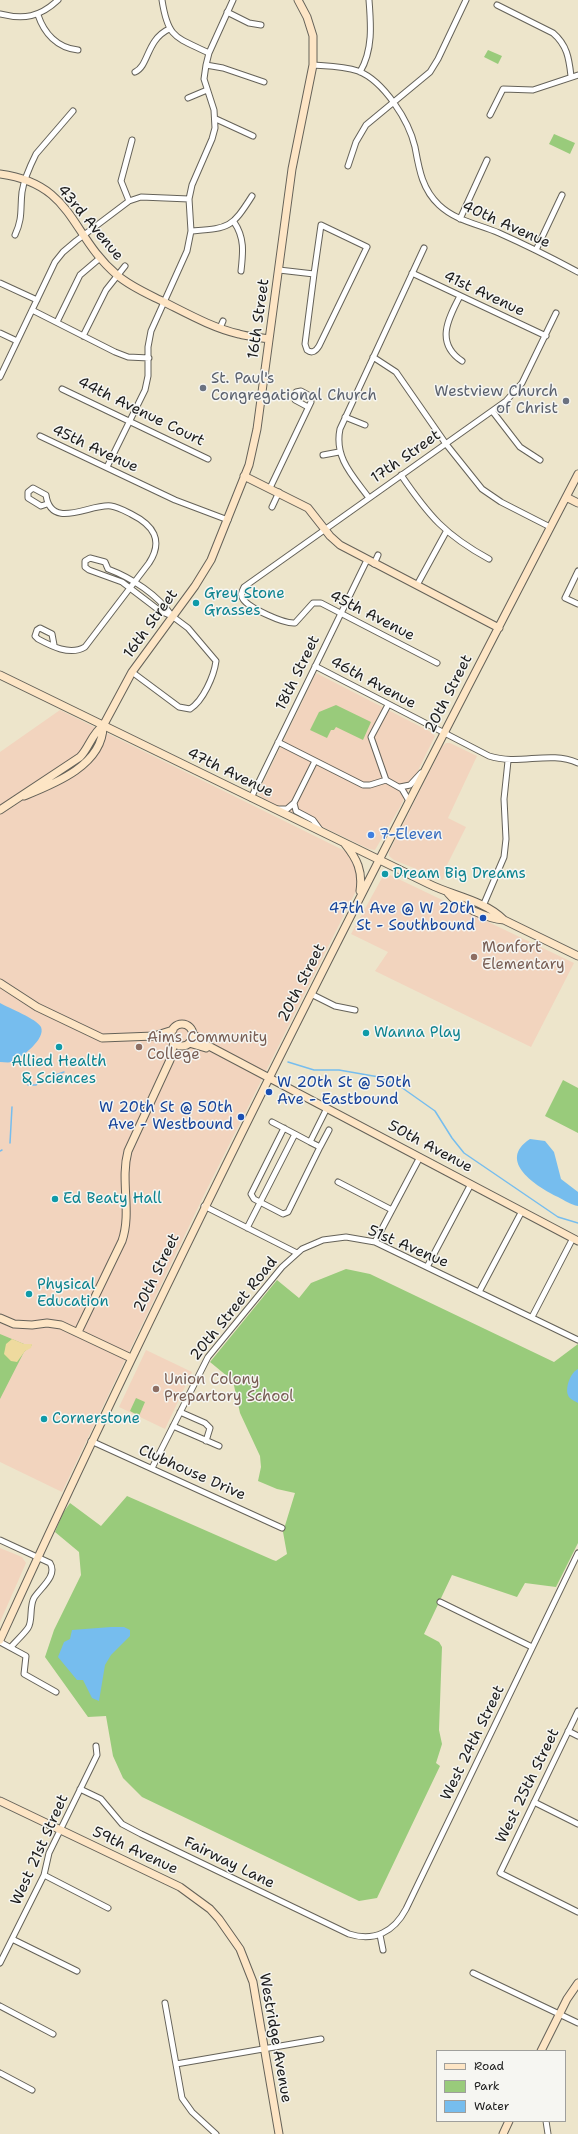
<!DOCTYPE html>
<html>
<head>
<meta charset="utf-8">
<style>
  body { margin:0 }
  #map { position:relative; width:578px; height:2134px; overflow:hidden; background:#ede5cb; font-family:"Shantell Sans",sans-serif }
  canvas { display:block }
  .legend { position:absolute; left:436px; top:2050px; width:130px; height:72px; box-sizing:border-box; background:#f6f6f2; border:1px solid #9f9f9c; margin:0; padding:5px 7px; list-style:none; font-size:12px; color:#1c1c1c }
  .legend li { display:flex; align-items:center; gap:8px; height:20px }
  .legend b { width:20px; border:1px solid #9f9f9c }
</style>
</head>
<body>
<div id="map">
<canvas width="578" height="2134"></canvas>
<ul class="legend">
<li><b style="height:5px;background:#fde5c5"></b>Road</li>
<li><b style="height:11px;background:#99cb7b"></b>Park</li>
<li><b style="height:11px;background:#76bdee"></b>Water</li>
</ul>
</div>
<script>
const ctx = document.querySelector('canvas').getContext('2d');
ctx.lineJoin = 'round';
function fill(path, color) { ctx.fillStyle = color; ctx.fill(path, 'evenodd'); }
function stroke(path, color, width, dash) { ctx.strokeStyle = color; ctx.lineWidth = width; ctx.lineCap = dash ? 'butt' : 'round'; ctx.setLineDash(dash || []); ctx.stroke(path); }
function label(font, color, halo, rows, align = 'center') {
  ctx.font = font + ' "Shantell Sans",sans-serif'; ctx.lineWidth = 3; ctx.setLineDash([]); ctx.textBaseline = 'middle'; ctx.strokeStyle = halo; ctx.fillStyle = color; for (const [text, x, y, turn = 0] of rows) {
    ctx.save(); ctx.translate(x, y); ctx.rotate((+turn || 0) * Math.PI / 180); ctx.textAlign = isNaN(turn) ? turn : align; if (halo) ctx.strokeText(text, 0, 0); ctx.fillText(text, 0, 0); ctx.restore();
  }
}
fill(new Path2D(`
  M316 673 429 731 435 736 400 807 375 850 369 849 262 798 258 793Z
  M60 710 345 851 354 860 359 875 356 891 204 1195 62 1492 0 1462V752Z
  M450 743 477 756 448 818 466 827 447 865 443 880 394 860 389 856V852L442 747 446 743Z
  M388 874 574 963 531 1047 375 971 388 952 351 934 383 876Z
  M146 1350 192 1372 165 1429 119 1407Z
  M0 1548 22 1557 26 1563 0 1622Z`), '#f2d4be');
fill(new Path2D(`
  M488 50 502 56 498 64 484 57Z
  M554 134 575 143 570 154 549 144Z
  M336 705 371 722 363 740 336 727 334 730H331L327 738 310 730 319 712Z
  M563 1080 578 1088V1133L545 1116Z
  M346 1269 370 1274 554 1362 578 1344V1543L556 1587 525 1583 517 1597 452 1575 424 1634 439 1642 442 1647 439 1730 442 1744 436 1763 440 1766 377 1898 359 1901 142 1797 123 1778 113 1756 106 1716 88 1717 45 1657 54 1630 81 1575 79 1552 55 1532 63 1513 70 1503 101 1526 127 1496 273 1560 276 1561 287 1554 283 1532 295 1493 277 1489 258 1481 261 1467 260 1456 240 1413 233 1381 210 1362 277 1280 299 1298 311 1283Z
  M0 1334 24 1344H31L32 1345 24 1352 0 1399Z
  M136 1398 145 1402 139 1416 130 1411Z`), '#99cb7b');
fill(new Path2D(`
  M12 1339 24 1344H32L31 1348 25 1351 17 1362 11 1361 4 1354 6 1344Z`), '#eeda9e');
fill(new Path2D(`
  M0 1003C9 1008 37 1019 41 1027 46 1039 22 1057 12 1062 8 1063 4 1062 0 1062Z
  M530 1139 545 1141 554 1152 561 1179 578 1192V1206C571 1205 564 1200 558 1197 537 1187 496 1161 530 1139Z
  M578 1369V1403C575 1401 569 1399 568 1395 565 1387 571 1372 578 1369Z
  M111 1627H124L130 1630V1636L111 1655 105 1665 99 1701 92 1698 83 1680H77L58 1657 64 1642 70 1639 72 1630Z`), '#76bdee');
stroke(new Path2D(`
  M288 1062 314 1070H339L379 1077 401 1087 435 1111 452 1138 464 1153 558 1217 578 1223
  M28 1085H36L41 1080 64 1072
  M10 1143 12 1107
  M0 1151 2 1150`), '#76bdee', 1.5);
const street = new Path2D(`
  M162 0C168 39 176 37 209 53
  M497 5 553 33C567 45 569 58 571 76
  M227 12 249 23 261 25
  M0 14C24 20 40 17 58 0
  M38 15C44 33 57 48 78 50
  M206 65 223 68 264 82
  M313 65C328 66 344 66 358 71 384 81 409 121 415 147 419 169 422 189 439 205 456 221 478 224 499 233 526 245 552 258 578 272
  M135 72C149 66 146 40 169 29
  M360 72C373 50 371 25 369 0
  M188 98 207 90
  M490 115 503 89 533 90 578 75
  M216 119 253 136
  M348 166 356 142 366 125 430 72 438 59 466 0
  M129 201 121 181 132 140
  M460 219 487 160
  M234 222C245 238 243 253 241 271
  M191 231C229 228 231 229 252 196
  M15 235C23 218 20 209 22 192 24 179 30 166 36 154L73 111
  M536 250 562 195
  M279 270 314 274 321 225 367 247 319 346C316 351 312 354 307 350L305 344 314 274
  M412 273 546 336
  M0 283 37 300
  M460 296C448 319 435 343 462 361
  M32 310 115 352 128 357 149 358
  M57 322 80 275 100 258
  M220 328 223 321
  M0 333 17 341
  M83 336 106 290 125 266
  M373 357 396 372 446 444 482 489 501 502 550 527
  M0 377 55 262 63 252 76 241 129 201 141 197 189 199
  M62 389 208 459
  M493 412 520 447 540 460
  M345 417 365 425
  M40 436 175 500 228 520
  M323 455 339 452
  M107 467 145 390 148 376V347L151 331 187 251 191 231 189 199 192 185 212 139 215 128 214 110 204 79 206 65 209 53 233 0
  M401 475C429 516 445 535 489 559
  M270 488 311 402 310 396 301 391 296 392 294 396 295 400 308 407
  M369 498C353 476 334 458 340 429L424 248
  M47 504 41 506 28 498V492L33 488 46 495C51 531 91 503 111 506 118 507 125 511 131 514 153 525 164 540 149 563L85 647C70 656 51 646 38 639L35 636 37 630 40 628 52 634 54 645
  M272 507 279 492
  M374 564 378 555
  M578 571 565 598 578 604
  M417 585 446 532
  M437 663 321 603H313L295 623C284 624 249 608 243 599 240 595 242 591 244 587L506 401 522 383 556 313
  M315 666 489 756C520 766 549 750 578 763
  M132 672 179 707 190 709C203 701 214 676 216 661L188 628 172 616 160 611 122 582 89 570 85 567V561L90 558 105 562 108 569C132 578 158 595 172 616
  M388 705 371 737 386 780 402 789 409 801
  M278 742 363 785H370L386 780
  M400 787 410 785 421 773
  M251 798 367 560
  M294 803 296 811 313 820 321 831
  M278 809H287L294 803 315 761
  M483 906 504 857 506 839 504 799 508 761
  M311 994 335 1006 355 1010
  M272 1122 295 1134
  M284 1128 251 1194 254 1199 283 1214 288 1212 320 1147 310 1142 327 1108
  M320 1147 329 1130
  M338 1182 392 1210
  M204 1206 297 1253
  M247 1228 295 1134 310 1142
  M375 1242 420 1157
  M427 1267 471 1184
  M479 1292 522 1211
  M532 1317 573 1238
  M180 1412 205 1423 210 1428 206 1441
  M173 1426 219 1446
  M91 1441 282 1528
  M152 1468 208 1357 282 1267 302 1249 323 1240 346 1237 375 1242 578 1340
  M0 1540 50 1563C58 1576 40 1588 34 1598 29 1607 33 1621 28 1628 23 1635 16 1641 11 1647
  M440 1602 532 1647
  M0 1642 26 1656 24 1674 56 1692
  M578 1711 500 1873 578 1912
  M568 1731 578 1736
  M80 1789 101 1799 122 1824 141 1834 349 1934C374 1942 394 1932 406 1909L578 1553
  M534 1802 578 1824
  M44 1875 108 1908
  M380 1935 383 1950
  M12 1939 77 1971
  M0 1963 44 1875 49 1853 97 1755 96 1746
  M473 1973 578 2023
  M165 2003 182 2098 192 2112 216 2134
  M0 2006 53 2034
  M176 2064 321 2039
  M0 2073 32 2090
  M546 2121 548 2134`);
const secondary = new Path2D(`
  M0 174C74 184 70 235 117 275 131 287 148 294 164 302 188 314 213 328 239 334 249 337 259 337 269 339
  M244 476 308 508 330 536 340 545 499 628
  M566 497 578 503
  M0 675 429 884C453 896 484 900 504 920L578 956
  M24 796C54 784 103 765 103 726L132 672 195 586 211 560 249 465 257 429 292 169 313 65V36L307 17 298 0
  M0 810 80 757C89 748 92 733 103 726
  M345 844C357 859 363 871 360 891
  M448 893C458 906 488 919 504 920
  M0 983 37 1007 102 1038 154 1036 173 1030
  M171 1035a11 11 0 1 1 22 0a11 11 0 1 1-22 0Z
  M193 1034 205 1044 578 1241
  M189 1043 206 1048
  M0 1318 14 1324 32 1325 47 1323 61 1325 131 1358
  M78 1332 122 1241C132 1212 120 1181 128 1151L170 1060 174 1042
  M0 1640C180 1245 378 859 578 474
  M0 1801 180 1887 210 1909 219 1919 240 1949 253 1982 279 2134
  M541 2051 567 1999 578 1983
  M503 2134 509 2121`);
stroke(street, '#656259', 7);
stroke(secondary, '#656259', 9);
stroke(street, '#fff', 5);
stroke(secondary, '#fde5c5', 7);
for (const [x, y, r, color] of [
  [203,388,4,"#6b7280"],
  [566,401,4,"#6b7280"],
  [196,603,4,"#0f9aa8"],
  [371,835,4,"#3f7fe0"],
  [385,874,4,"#0f9aa8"],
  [483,918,4,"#1a4fb4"],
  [474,957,4,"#8d6e63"],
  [366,1033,4,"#0f9aa8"],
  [59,1047,4,"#0f9aa8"],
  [139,1047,4,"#8d6e63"],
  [269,1092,4,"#1a4fb4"],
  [241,1117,4,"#1a4fb4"],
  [55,1199,4,"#0f9aa8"],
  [29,1294,4,"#0f9aa8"],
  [156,1389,4,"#8d6e63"],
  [44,1419,4,"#0f9aa8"]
]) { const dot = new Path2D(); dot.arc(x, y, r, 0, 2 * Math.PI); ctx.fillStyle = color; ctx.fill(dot); stroke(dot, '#f6f6f2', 1.5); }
label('15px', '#1c1c1c', '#f6f6f2', [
  ["43rd Avenue",90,223,50],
  ["40th Avenue",506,225,24],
  ["41st Avenue",484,294,25],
  ["16th Street",259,319,-82],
  ["44th Avenue Court",141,412,26],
  ["45th Avenue",95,449,25],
  ["17th Street",406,457,-35],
  ["45th Avenue",372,616,27],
  ["16th Street",151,624,-54],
  ["18th Street",298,673,-64],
  ["46th Avenue",373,683,28],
  ["20th Street",449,694,-63],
  ["47th Avenue",230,773,26],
  ["20th Street",302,983,-63],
  ["50th Avenue",430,1147,28],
  ["51st Avenue",408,1247,23],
  ["20th Street",157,1273,-64],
  ["20th Street Road",234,1309,-51],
  ["Clubhouse Drive",192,1473,24],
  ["West 24th Street",473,1743,-64],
  ["West 25th Street",528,1786,-64],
  ["West 21st Street",40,1850,-66],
  ["59th Avenue",135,1851,25],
  ["Fairway Lane",229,1863,26],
  ["Westridge Avenue",275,2038,80]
]);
label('15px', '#5b616d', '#f6f6f2', [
  ["St. Paul's",211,379],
  ["Congregational Church",211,396],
  ["Westview Church",558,392,"right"],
  ["of Christ",558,409,"right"]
], 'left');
label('15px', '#0d838f', '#f6f6f2', [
  ["Grey Stone",204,594],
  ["Grasses",204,611],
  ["Dream Big Dreams",393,874],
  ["Wanna Play",374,1033],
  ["Allied Health",59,1062,"center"],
  ["& Sciences",59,1079,"center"],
  ["Ed Beaty Hall",63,1199],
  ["Physical",37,1285],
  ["Education",37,1302],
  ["Cornerstone",52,1419]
], 'left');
label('15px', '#366cbe', '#f6f6f2', [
  ["7-Eleven",379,835]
], 'left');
label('15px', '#164399', '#f6f6f2', [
  ["47th Ave @ W 20th",475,909],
  ["St - Southbound",475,926],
  ["W 20th St @ 50th",277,1083,"left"],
  ["Ave - Eastbound",277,1100,"left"],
  ["W 20th St @ 50th",233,1108],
  ["Ave - Westbound",233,1125]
], 'right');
label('15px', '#785e54', '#f6f6f2', [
  ["Monfort",482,948],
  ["Elementary",482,965],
  ["Aims Community",147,1038],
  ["College",147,1055],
  ["Union Colony",164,1380],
  ["Prepartory School",164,1397]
], 'left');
</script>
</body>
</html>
